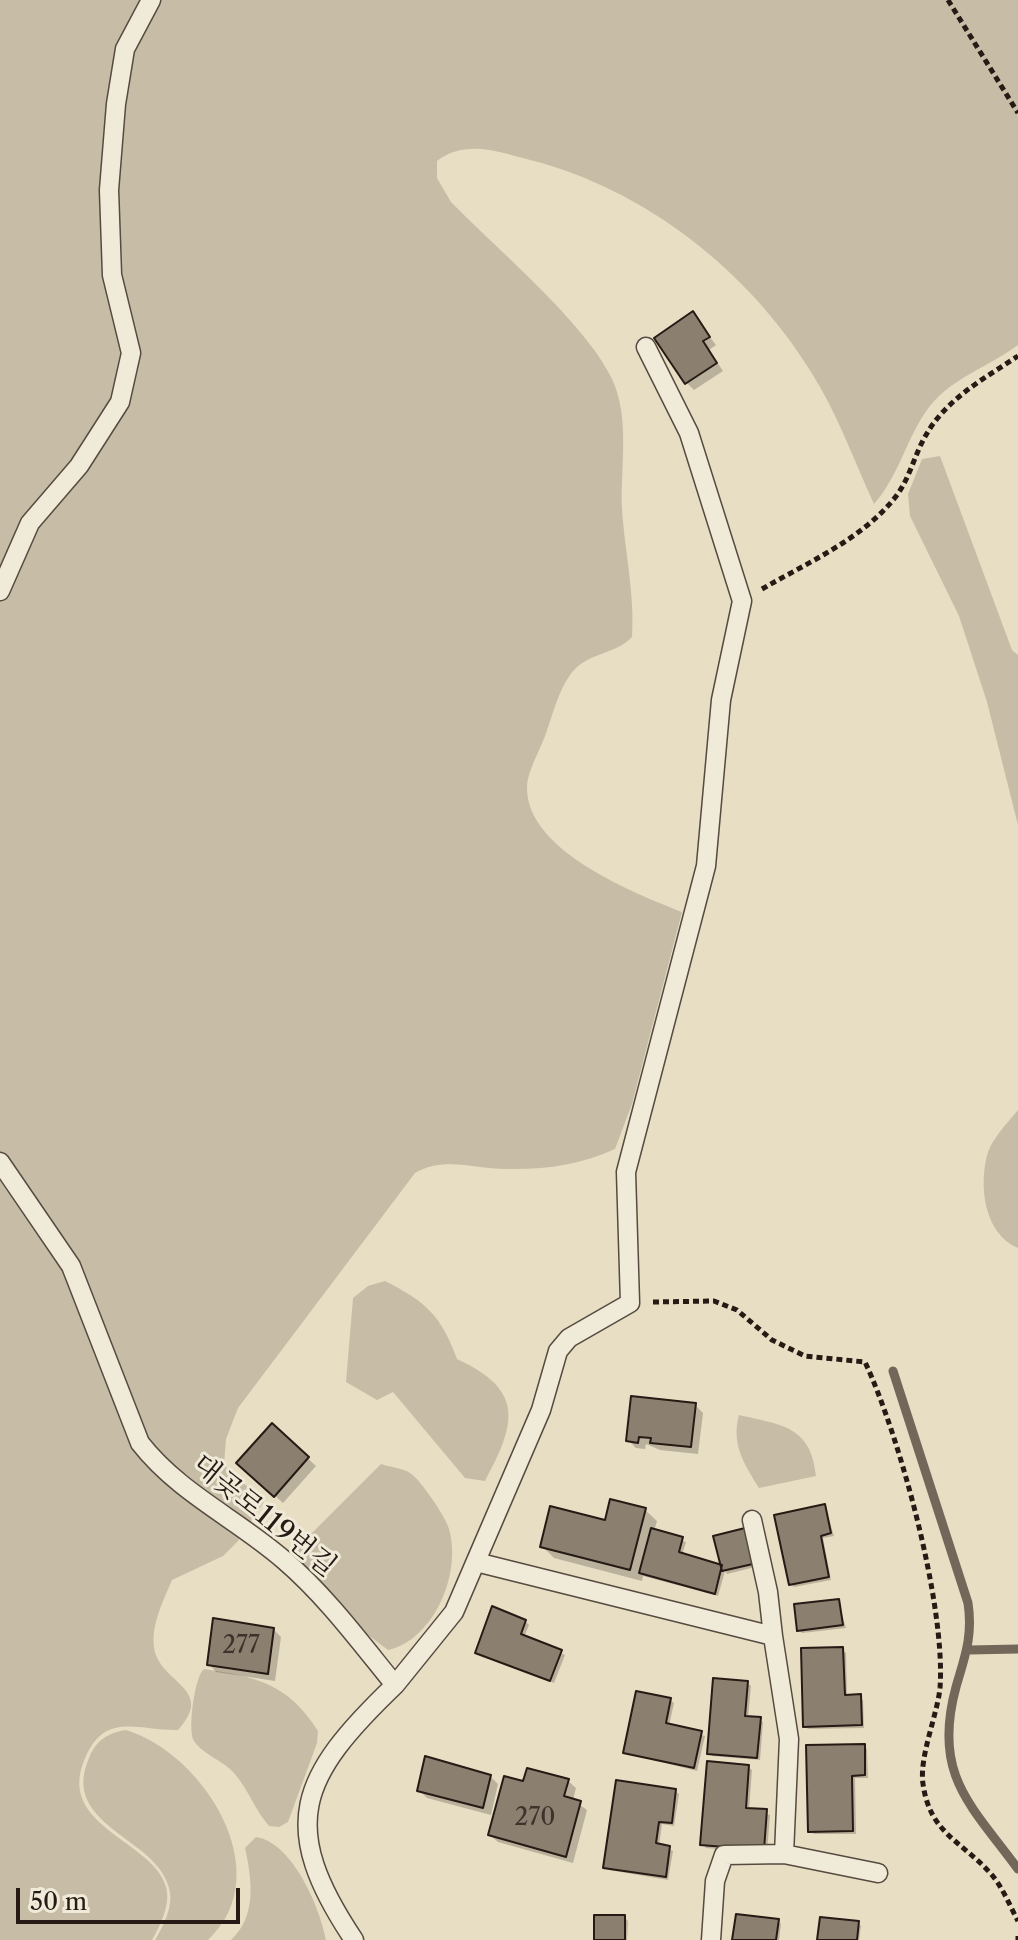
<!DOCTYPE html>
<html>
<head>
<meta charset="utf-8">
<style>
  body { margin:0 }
  #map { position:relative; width:1018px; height:1940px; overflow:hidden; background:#e8dec4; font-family:"Libre Caslon Text",serif }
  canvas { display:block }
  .scale { position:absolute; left:16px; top:1888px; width:224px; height:36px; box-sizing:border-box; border:4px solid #271914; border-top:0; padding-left:10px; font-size:24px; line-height:28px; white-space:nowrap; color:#271914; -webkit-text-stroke:6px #f0ead9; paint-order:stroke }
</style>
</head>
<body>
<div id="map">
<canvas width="1018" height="1940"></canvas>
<div class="scale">50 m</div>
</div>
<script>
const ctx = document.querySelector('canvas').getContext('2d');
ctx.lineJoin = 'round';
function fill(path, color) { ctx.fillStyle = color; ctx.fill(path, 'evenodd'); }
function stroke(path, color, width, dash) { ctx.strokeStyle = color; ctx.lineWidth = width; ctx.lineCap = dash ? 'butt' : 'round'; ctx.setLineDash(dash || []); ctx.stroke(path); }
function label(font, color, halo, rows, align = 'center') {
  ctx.font = font + ' "Libre Caslon Text","Noto Serif KR",serif'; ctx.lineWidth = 6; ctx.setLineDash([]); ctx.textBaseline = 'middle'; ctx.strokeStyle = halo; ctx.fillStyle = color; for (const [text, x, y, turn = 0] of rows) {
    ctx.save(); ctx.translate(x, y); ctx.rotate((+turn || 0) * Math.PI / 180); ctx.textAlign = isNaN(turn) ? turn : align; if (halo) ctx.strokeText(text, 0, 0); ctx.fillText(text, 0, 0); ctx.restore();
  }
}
fill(new Path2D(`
  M0 0H1018V345C990 366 952 378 930 406 906 437 901 473 874 504 854 461 837 412 811 372 749 271 645 189 530 160 498 152 466 139 437 161V178L451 202C495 247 585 323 611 377 631 417 620 467 622 510 625 552 635 596 632 637 616 654 592 652 575 669 559 686 553 715 545 736 540 750 527 772 527 788 527 851 634 893 682 912L632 1104 615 1149C581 1165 543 1170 506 1169 474 1169 444 1156 415 1173L238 1408 226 1439 224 1465 264 1502 238 1541 223 1556 172 1580C164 1599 151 1625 154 1647 158 1683 217 1688 178 1730 137 1731 104 1710 84 1761 57 1827 154 1841 166 1887 171 1904 160 1926 152 1940H0Z
  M940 456 1012 650 1018 655V825L987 702 959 616 910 516 908 494 922 459Z
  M1018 1110V1248C984 1234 978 1185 988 1152 993 1138 1008 1122 1018 1110Z
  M385 1281C426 1302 441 1315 457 1359 524 1390 517 1422 485 1481L465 1478 393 1392 377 1400 346 1382 353 1298 368 1286Z
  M739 1415C782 1425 811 1426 816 1476L759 1488C744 1464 731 1444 739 1415Z
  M381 1464C389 1467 403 1468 410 1473 420 1479 446 1517 449 1529 462 1573 434 1640 388 1650L360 1629 291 1554Z
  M204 1669C256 1677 288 1683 318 1731L317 1743 288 1822 279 1827 269 1826C255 1810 248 1789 234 1773 224 1761 202 1754 194 1741 187 1731 195 1675 204 1669Z
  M126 1730C203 1753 280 1873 208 1940H155C164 1925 174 1905 169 1888 157 1837 59 1826 89 1758 96 1740 108 1733 126 1730Z
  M256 1837C292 1842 320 1907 326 1940H231C257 1916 252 1880 245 1848Z`), '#c7bda6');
fill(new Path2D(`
  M692 314 716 345 709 350 723 371 694 390 687 383Z
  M695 1405 703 1413 698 1454 660 1450 646 1444 645 1449 636 1448 629 1441Z
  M272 1426 316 1466 283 1503 247 1470Z
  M825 1506 834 1536 823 1538 831 1580 794 1587 790 1584Z
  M645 1510 657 1521 654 1531 686 1542 682 1555 723 1567 744 1530 755 1567 727 1574 725 1571 718 1596 643 1576 642 1581 554 1558 542 1546Z
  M838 1601 846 1628 802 1633 799 1630Z
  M525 1621 529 1625 524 1637 565 1655 554 1683 477 1652Z
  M273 1629 281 1637 275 1681 216 1672 209 1664Z
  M842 1650 846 1653 847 1697 863 1700 864 1728 808 1729 805 1726Z
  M747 1683 751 1686 748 1718 763 1722 760 1760 712 1756 709 1753Z
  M670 1700 674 1703 669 1726 705 1736 697 1771 625 1753Z
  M864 1746 867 1749 868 1778H855L856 1834H814L810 1831Z
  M748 1767 752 1770 749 1810 770 1815 767 1853 706 1848 703 1844Z
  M490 1776 498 1784 491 1815 427 1798 419 1790Z
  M568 1781 576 1788 573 1800 587 1810 573 1863 498 1842 490 1835 525 1784Z
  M675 1791 679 1794 674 1826 662 1824 659 1846 673 1851 668 1880 609 1870 605 1867Z
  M624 1917 628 1921 627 1940H596Z
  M778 1921 781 1924 779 1940H734Z
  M858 1923 861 1926 859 1940H819Z`), '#0003');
stroke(new Path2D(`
  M893 1371 968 1603C973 1636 965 1656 956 1687 932 1775 971 1805 1018 1869
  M969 1650 1018 1649`), '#73675a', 9);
const building = new Path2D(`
  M693 311 710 337 703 341 717 363 685 384 654 338Z
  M631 1396 696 1403 691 1447 650 1443 651 1438 639 1437 638 1443 626 1441Z
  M272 1423 309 1457 274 1497 236 1463Z
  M610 1499 646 1508 630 1570 540 1547 550 1506 605 1520Z
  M825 1504 831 1533 821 1536 829 1577 789 1585 774 1515Z
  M651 1528 683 1537 679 1552 722 1565 715 1594 639 1573Z
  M745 1528 753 1564 722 1571 713 1536Z
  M839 1599 843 1625 797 1631 794 1604Z
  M492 1606 526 1620 521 1634 562 1650 550 1681 475 1653Z
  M213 1618 274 1628 268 1674 207 1665Z
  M843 1647 845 1695 861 1694 862 1725 803 1727 801 1648Z
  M713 1678 748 1681 745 1716 761 1717 757 1758 707 1754Z
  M636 1691 671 1698 666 1723 702 1731 694 1768 623 1753Z
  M865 1744V1775L852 1776 853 1831 808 1832 806 1745Z
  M425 1756 491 1775 483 1808 417 1791Z
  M707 1761 749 1765 746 1808 767 1809 764 1850 700 1845Z
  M527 1768 569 1779 564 1796 581 1801 566 1857 488 1835 504 1776 523 1781Z
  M616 1780 676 1789 672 1823 659 1822 656 1843 670 1846 666 1877 603 1868Z
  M736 1914 779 1919 776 1940H732Z
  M594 1915H625V1940H594Z
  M820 1917 859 1921 857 1940H817Z`);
fill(building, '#8b7f70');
stroke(building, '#271914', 2);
const service = new Path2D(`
  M0 591 30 523 79 466 120 402 131 353 112 275 109 190 116 104 125 49 151 0
  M0 1162 71 1266 140 1443C179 1493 237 1519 284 1560 326 1596 360 1642 395 1685 299 1777 277 1825 354 1940
  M752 1520 768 1592 773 1636
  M476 1562 773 1636 789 1739 784 1854 724 1855 715 1881 711 1940
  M395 1685 454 1612 541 1410 558 1351 569 1338 630 1303 626 1172 706 866 721 700 742 601 689 433 646 347
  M784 1854 878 1873`);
stroke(service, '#574a40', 21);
stroke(new Path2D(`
  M948 0 1018 113
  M762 589C807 563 860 540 893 500 909 482 914 455 926 435 946 399 985 378 1018 356
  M653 1302 714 1301 737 1310 772 1340 805 1356 865 1362C900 1437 946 1606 940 1688 937 1716 919 1757 923 1784 930 1834 962 1841 991 1874 1002 1886 1010 1906 1018 1921
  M1018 1940V1936`), '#271914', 5, [6, 4]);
stroke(service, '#f0ead9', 18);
label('24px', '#40322b', null, [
  ["277",241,1646],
  ["270",535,1818]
]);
label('28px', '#271914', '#f0ead9', [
  ["대곶로119번길",264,1516,39]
]);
</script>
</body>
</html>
